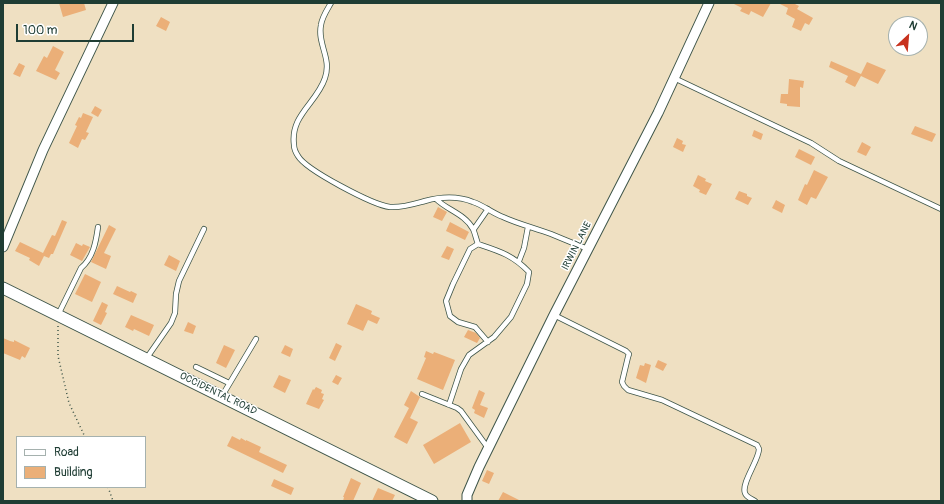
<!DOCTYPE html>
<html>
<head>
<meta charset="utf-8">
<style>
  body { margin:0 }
  #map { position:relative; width:944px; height:504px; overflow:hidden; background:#efe0c2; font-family:Pangolin,sans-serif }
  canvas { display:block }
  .frame { position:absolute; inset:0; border:4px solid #1f3d34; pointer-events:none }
  .legend { position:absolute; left:16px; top:436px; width:130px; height:52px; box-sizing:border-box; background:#fff; border:1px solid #a5b1ae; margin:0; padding:5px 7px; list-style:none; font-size:12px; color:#1f3d34 }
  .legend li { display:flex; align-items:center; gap:8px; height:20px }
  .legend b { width:20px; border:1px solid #a5b1ae }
  .north { position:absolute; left:888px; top:16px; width:40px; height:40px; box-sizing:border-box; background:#fff; border:1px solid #a5b1ae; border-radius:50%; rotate:26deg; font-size:11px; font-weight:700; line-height:16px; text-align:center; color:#1f3d34 }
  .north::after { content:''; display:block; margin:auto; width:14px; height:18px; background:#c8321e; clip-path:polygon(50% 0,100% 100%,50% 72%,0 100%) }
  .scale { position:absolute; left:16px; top:24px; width:118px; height:18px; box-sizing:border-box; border:2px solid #1f3d34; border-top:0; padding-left:5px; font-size:12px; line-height:14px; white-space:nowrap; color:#1f3d34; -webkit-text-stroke:3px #fff; paint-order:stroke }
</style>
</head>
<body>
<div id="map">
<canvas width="944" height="504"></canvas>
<div class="frame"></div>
<ul class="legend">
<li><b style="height:5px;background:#fff"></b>Road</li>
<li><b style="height:11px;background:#ebaf78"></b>Building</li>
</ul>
<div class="north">N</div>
<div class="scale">100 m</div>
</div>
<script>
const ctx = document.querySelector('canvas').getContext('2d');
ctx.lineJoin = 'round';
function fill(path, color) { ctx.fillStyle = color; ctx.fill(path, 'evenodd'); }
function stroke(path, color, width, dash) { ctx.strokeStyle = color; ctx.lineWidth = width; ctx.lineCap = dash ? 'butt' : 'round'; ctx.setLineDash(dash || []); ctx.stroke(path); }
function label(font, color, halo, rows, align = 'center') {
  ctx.font = font + ' Pangolin,sans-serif'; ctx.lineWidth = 3; ctx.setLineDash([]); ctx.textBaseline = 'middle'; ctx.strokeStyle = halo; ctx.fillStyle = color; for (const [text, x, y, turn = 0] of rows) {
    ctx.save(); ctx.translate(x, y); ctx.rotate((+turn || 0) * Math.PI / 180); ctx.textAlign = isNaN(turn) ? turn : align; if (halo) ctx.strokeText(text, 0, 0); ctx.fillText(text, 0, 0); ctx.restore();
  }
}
fill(new Path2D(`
  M59 3H84L86 10 63 17Z
  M732 3H771L763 17 751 11 749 15 740 11 742 8Z
  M778 3H793L799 6 797 9 813 18 809 25 805 23 801 31 792 27 795 19 786 14 788 8Z
  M161 17 170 22 166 31 156 26Z
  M53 46 64 52 55 70 60 73 56 80 36 71 44 56 47 58Z
  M831 61 861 74 867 62 886 70 878 84 861 76 855 87 845 82 848 76 829 67Z
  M19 63 25 66 20 77 13 74Z
  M789 79 804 81 803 88 800 87V107L787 106V104L780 103 781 94H788Z
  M95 106 102 110 98 117 91 113Z
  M83 113 93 117 86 132 89 133 85 140 82 139 78 148 69 143 77 126 75 125 79 117 81 118Z
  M915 126 936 134 932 142 911 134Z
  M754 130 763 134 761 140 752 136Z
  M677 138 683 141 682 144 686 145 683 152 673 147Z
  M862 142 871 147 866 156 857 152Z
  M799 149 815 157 811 165 795 157Z
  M814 170 828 177 816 199 811 197 807 205 798 200 805 184 807 185Z
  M698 175 706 179 705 181 712 184 706 195 699 192 700 190 693 186Z
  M739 191 747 194V196L752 198 748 205 735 199Z
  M776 200 785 205 782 213 772 208Z
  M438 207 447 212 442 221 433 217Z
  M62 220 67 222 53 254H51L49 258 44 256 39 266 29 260 30 258 15 251 20 242 43 253 52 235 55 236Z
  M450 222 469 232 465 240 446 231Z
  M109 225 116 229 104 253 111 256 106 269 91 262Z
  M76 243 82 246 83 244 90 247 82 261 70 255Z
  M447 246 454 249 449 260 441 257Z
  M169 255 180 261 176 271 164 265Z
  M85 274 101 282 92 302 75 294Z
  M117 286 130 292 131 291 137 294 133 303 113 294Z
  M102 302 108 305 105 312 107 313 101 325 93 321Z
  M356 304 372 311 371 314 380 318 377 324 368 320 363 331 347 324Z
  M131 315 154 325 149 336 134 329 133 331 125 327Z
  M188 322 196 326 193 334 184 331Z
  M468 330 476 333 480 338 477 343 464 337Z
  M3 338 10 341 14 342V340L30 348 25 358 22 356 20 360 3 353Z
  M336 343 342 346 335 361 329 358Z
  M224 345 235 350 226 368 216 363Z
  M285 345 293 349 290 357 281 353Z
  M426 351 433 354 434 352 455 360 443 390 417 379 426 358 424 357Z
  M658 360 667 364 663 371 655 367Z
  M645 363 651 365 646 383 636 378 640 365 644 366Z
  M279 375 291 380 285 393 273 387Z
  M336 375 342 378 338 385 332 382Z
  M316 387 322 390 321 393 324 394 322 399 324 400 319 409 306 404 313 389 314 390Z
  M479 390 485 393 480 405 488 408 484 418 474 413 475 410 472 408Z
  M411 391 420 397 410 418 418 422 407 444 394 437 409 408 404 405Z
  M460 423 471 442 434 464 423 445Z
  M232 436 240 440 241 438 246 441V440L261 447 259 452 287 465 283 473 227 446Z
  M487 470 494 473 489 484 482 481Z
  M351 478 361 483 353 501H343L344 497H343Z
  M274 479 294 488 291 495 271 486Z
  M378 488 395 495 392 501H372Z
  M503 492 521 501H498Z`), '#ebaf78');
const service = new Path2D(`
  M331 3C327 10 322 17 321 25 317 44 332 58 325 78 317 103 290 115 294 145 294 148 296 153 298 156 306 170 373 205 390 207 402 208 414 204 425 201 440 197 458 196 473 202 483 205 492 213 503 217 518 224 535 228 551 234 563 239 575 244 588 249
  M674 78 811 143 839 161 941 209
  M436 199C447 210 465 214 473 229 475 233 476 239 478 244
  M474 229 488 209
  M519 261 524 248 528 227
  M58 315 81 268C93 258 96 242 98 227
  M554 315 626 351 629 354 628 357 622 382 624 386 628 390 662 400 757 445 759 449C759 460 741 483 745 493 746 497 752 499 755 501
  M146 359 171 323 175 313 176 294 179 281 204 229
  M196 367 229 383
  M422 394 457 408 461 411 488 448
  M222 396 256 339
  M449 405 461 369 469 355 494 337 511 317 527 284 529 272C513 255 499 251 478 244L470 249 453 284 446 301 450 316 458 322 475 327 488 342`);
const minor = new Path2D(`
  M3 247 43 150 113 3
  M467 501V495L479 467 554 315 658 113 709 3`);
const tertiary = new Path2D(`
  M3 288 432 501`);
stroke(service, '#3e5549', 6);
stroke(minor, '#3e5549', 11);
stroke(tertiary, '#3e5549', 13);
stroke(new Path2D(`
  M58 326V356L69 403 85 437
  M108 487 113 501`), '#3e5549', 1.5, [1, 3]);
stroke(service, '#fff', 4.5);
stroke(minor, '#fff', 9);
stroke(tertiary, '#fff', 11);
label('10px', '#1f3d34', '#fff', [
  ["IRWIN LANE",577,246,-63],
  ["OCCIDENTAL ROAD",218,394,26]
]);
</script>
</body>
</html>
